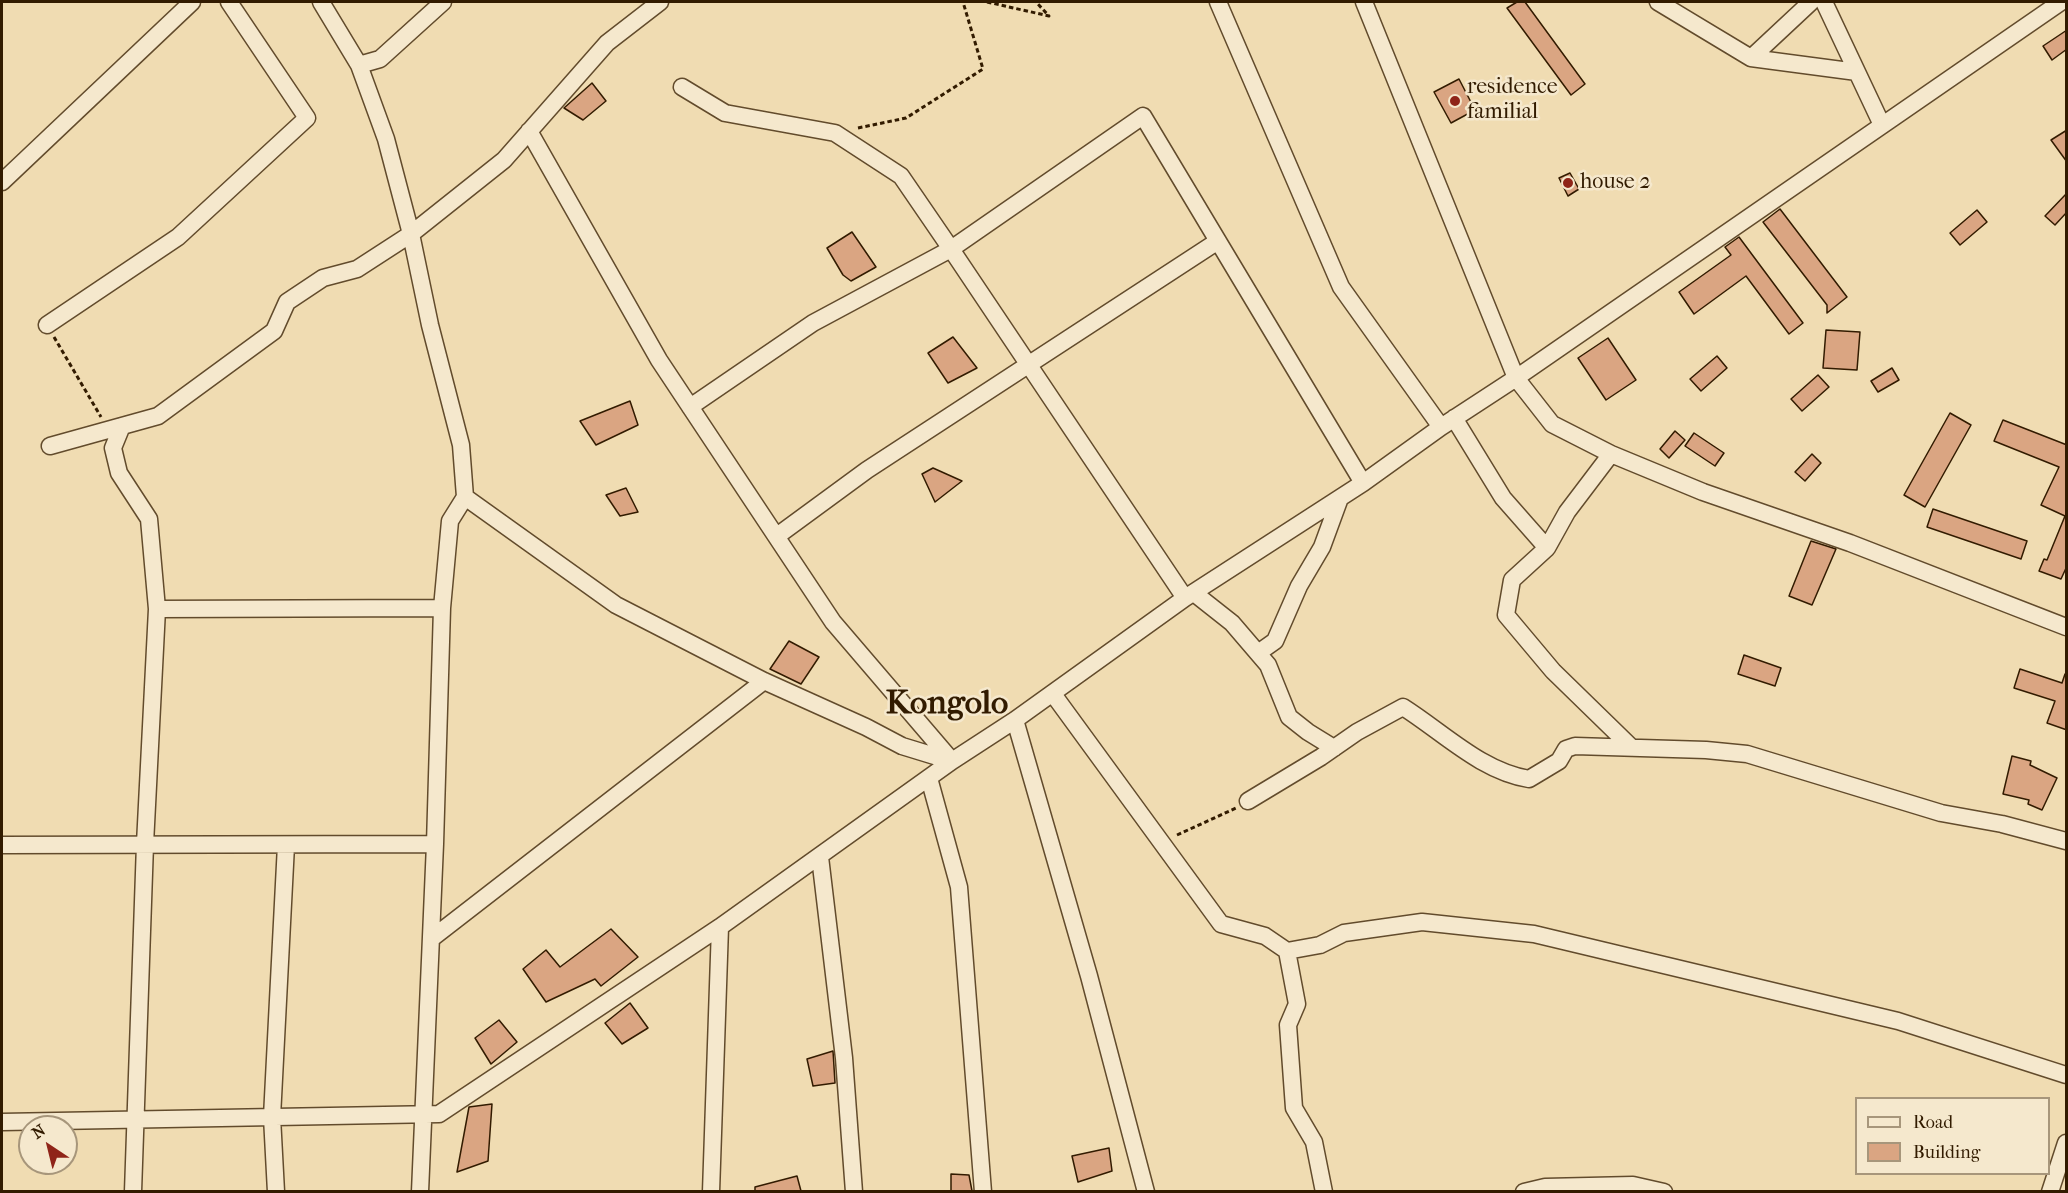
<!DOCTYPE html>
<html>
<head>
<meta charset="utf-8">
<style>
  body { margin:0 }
  #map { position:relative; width:2068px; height:1193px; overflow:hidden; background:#f0dcb2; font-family:"IM FELL French Canon",serif }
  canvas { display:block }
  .frame { position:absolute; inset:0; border:3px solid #321b00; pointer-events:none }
  .legend { position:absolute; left:1855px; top:1097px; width:195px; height:78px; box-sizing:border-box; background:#f5e8cd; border:2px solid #a7967b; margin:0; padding:8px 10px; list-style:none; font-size:18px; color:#321b00 }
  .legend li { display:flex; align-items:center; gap:12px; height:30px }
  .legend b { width:30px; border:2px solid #a7967b }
  .north { position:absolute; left:18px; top:1115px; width:60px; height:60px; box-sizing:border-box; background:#f5e8cd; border:2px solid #a7967b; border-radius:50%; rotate:325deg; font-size:16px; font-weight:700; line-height:24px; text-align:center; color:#321b00 }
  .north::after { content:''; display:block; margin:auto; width:21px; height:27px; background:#8f2418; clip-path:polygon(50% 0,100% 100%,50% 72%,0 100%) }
</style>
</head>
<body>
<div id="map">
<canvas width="2068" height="1193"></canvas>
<div class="frame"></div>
<ul class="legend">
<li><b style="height:8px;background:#f5e8cd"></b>Road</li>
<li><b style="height:16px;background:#daa582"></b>Building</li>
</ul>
<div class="north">N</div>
</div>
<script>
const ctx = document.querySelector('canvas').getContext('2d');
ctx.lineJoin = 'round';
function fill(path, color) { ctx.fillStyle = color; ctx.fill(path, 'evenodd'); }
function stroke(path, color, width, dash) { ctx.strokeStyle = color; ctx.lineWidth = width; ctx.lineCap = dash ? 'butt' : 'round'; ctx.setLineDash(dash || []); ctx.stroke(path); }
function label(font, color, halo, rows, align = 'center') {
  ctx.font = font + ' "IM FELL French Canon",serif'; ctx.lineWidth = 5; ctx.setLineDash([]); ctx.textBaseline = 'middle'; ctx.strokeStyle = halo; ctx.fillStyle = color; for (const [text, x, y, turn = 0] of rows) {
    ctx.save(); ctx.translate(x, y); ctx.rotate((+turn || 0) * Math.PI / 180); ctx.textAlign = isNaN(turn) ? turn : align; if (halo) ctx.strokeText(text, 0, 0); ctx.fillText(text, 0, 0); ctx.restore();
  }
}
const building = new Path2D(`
  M1517 2H1525L1585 84 1571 95 1507 8Z
  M2067 30V49L2052 60 2043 46Z
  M1459 79 1475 110 1451 123 1434 92Z
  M592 83 606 101 583 120 564 108Z
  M2067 130V162L2051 140Z
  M1570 173 1579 189 1568 196 1559 178Z
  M2067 193V212L2055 225 2045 216Z
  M1780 209 1847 297 1827 313V305L1763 222Z
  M1977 210 1987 222 1960 245 1950 233Z
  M852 232 876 267 851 281 843 275 827 248Z
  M1739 237 1803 323 1789 334 1746 276 1694 314 1679 292 1731 255 1725 247Z
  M1826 330 1860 332 1857 370 1823 368Z
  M953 337 977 368 948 383 928 353Z
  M1608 338 1636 380 1606 400 1578 358Z
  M1717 356 1727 368 1701 391 1690 379Z
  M1892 368 1899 380 1878 392 1871 381Z
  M1818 375 1829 387 1802 411 1791 399Z
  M630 401 638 425 596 445 580 421Z
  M1950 413 1971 425 1925 507 1904 495Z
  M2003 420 2067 445V566L2061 579 2039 571 2044 559 2047 560 2065 516 2041 505 2059 467 1994 441Z
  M1675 431 1685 440 1669 458 1660 449Z
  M1694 433 1724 453 1715 466 1685 446Z
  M1812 454 1821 463 1805 481 1795 472Z
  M933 468 962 481 935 502 922 474Z
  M626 488 638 512 620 516 606 495Z
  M1933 509 2027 541 2021 559 1927 527Z
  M1811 541 1836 549 1812 605 1789 596Z
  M789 641 819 657 801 684 770 669Z
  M1744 655 1781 668 1775 686 1738 674Z
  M2020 669 2062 683 2065 674 2067 675V730L2047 723 2055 701 2014 688Z
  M2012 756 2031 761 2030 765 2057 778 2042 810 2028 804 2029 800 2003 794Z
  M611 929 638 957 601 986 595 979 546 1002 523 969 546 950 560 967Z
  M630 1003 648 1028 622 1044 605 1023Z
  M499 1020 517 1042 491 1064 475 1038Z
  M833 1051 835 1083 813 1086 807 1059Z
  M492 1104 488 1161 457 1172 469 1107Z
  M1109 1148 1112 1171 1078 1182 1072 1156Z
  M951 1174 969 1175 972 1191H951Z
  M797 1176 801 1191H755V1187Z`);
fill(building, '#daa582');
stroke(building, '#321b00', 1.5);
const minor = new Path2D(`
  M321 2 359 65 386 139 411 234 430 325 461 445 465 497 450 521 442 608 435 844 420 1192
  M1218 2 1341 287 1441 427
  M1364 2 1516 378 1552 424 1611 454 1703 492 1850 543 2066 627
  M1658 2 1751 58 1857 72
  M1824 2 1882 125
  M1751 58 1811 2
  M359 65 380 59 443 2
  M682 87 725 113 835 133 901 176 951 249 1185 598
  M529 131 659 360 833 622 952 761
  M2 182 192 2
  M47 325 178 237 307 118 229 2
  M690 407 813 323 951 249 1143 116 1363 483
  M1454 418 1503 498 1547 548 1512 580 1506 615 1553 671 1631 747
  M122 426 113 448 119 473 149 519 157 609 145 844 133 1192
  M50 446 158 416 274 331 287 302 323 278 357 269 411 234 504 160 607 43 660 2
  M465 497 616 605 764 681 866 727 902 746 951 761
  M777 536 867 470 1218 241
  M1547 548 1567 512 1611 454
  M1194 593 1232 623 1268 665 1289 717 1308 732 1334 748
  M157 609 442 608
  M1258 653 1275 641 1299 586 1322 547 1340 498
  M1053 694 1221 924 1265 936 1287 951 1297 1004 1288 1025 1294 1108 1314 1142 1324 1192
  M1015 720 1089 976 1146 1192
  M929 778 959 887 983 1192
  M1248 801 1321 757 1357 732 1403 707C1444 733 1481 771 1529 779L1559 761 1566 749 1575 746 1706 750 1747 754 1941 813 2002 824 2066 841
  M2 845 435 844
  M820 857 844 1058 854 1192
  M431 939 764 681
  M1287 951 1320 945 1344 933 1422 922 1534 934 1898 1021 2066 1075
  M2 1122 439 1114 720 927 952 761 1015 720 1185 598 1363 483 1441 427 1516 378 2061 2
  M276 1192 272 1117 286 845
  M711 1192 720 927
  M1524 1192 1545 1187 1633 1185 1664 1192
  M2050 1192 2066 1143`);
stroke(minor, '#624b2c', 19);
stroke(new Path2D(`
  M987 2 1049 16 1036 2
  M858 128 906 118 983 69 963 2
  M54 337 101 417
  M1177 835 1236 808`), '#321b00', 3, [4.5, 3]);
stroke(minor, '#f5e8cd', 16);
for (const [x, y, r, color] of [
  [1455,101,6,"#8f2418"],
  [1568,183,6,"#8f2418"]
]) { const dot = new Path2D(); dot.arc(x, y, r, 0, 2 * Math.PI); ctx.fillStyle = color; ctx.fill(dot); stroke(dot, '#f5e8cd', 2); }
label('22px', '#321b00', '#f5e8cd', [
  ["residence",1467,88],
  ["familial",1467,113],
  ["house 2",1580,183]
], 'left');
label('bold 34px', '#321b00', '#f5e8cd', [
  ["Kongolo",947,705]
]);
</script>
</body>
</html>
